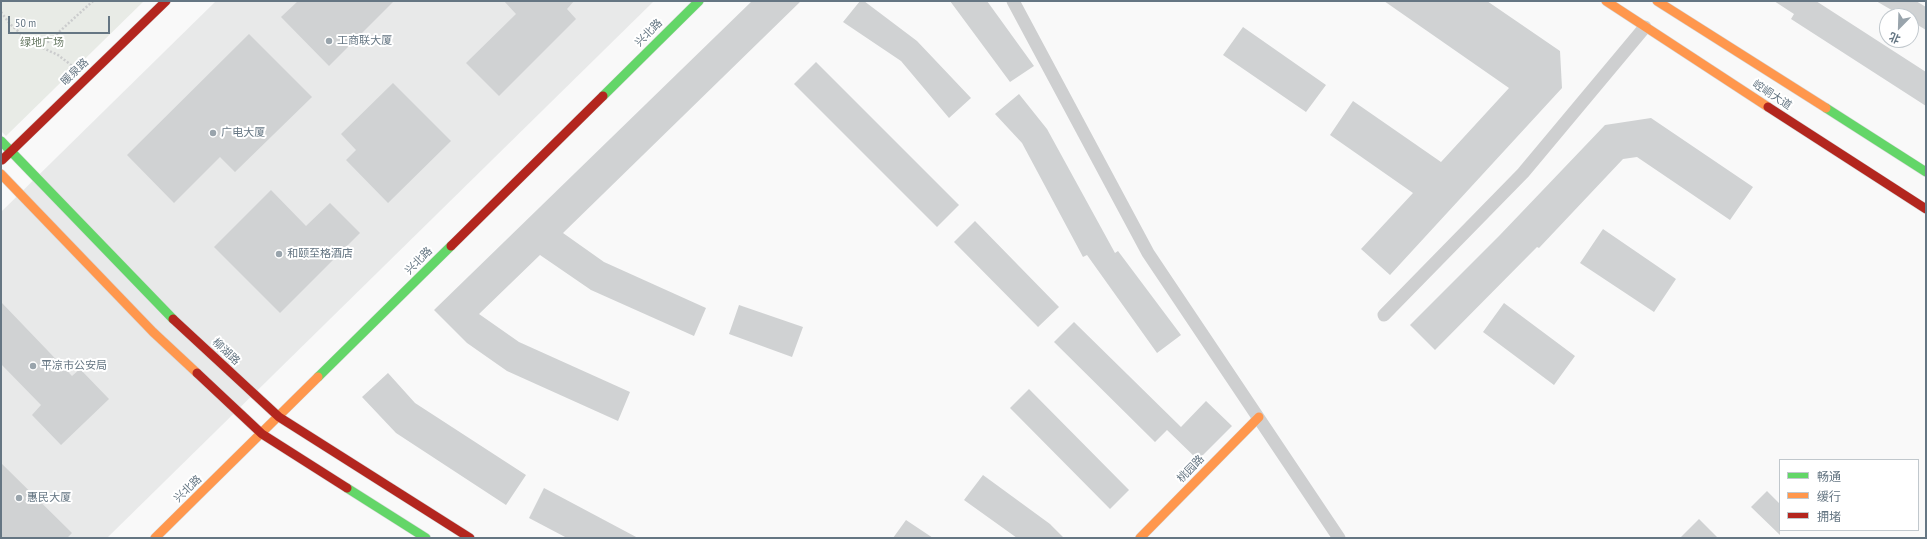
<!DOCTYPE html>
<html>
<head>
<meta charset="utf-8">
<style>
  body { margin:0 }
  #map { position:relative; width:1927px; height:539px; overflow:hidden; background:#f9f9f9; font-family:"PT Sans Narrow","Noto Sans SC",sans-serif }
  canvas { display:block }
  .frame { position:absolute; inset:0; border:2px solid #657683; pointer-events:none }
  .legend { position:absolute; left:1779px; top:459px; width:140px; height:72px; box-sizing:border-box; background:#fff; border:1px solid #c1c8cd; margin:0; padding:5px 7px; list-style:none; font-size:12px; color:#657683 }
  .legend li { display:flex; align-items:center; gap:8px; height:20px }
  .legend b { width:20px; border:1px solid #c1c8cd }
  .north { position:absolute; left:1879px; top:8px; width:40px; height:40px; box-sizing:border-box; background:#fff; border:1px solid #c1c8cd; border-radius:50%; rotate:203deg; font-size:11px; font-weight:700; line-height:16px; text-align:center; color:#657683 }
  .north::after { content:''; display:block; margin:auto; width:14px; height:18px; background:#99a4ac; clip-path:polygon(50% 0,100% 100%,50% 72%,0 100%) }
  .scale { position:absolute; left:8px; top:16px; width:102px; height:18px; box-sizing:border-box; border:2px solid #657683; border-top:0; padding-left:5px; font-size:12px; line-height:14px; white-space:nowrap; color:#657683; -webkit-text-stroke:3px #fff; paint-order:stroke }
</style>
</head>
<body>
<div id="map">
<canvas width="1927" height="539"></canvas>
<div class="frame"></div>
<ul class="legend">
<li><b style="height:5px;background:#63d668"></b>畅通</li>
<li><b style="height:5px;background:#ff974d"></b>缓行</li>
<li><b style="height:5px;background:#b3261e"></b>拥堵</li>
</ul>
<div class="north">北</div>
<div class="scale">50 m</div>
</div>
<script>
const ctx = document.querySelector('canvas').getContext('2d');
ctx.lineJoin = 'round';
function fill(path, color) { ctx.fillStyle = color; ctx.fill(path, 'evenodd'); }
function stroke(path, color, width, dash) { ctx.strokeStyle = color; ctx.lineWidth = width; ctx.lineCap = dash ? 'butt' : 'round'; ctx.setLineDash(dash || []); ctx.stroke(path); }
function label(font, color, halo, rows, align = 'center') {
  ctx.font = font + ' "PT Sans Narrow","Noto Sans SC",sans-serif'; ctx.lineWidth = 4; ctx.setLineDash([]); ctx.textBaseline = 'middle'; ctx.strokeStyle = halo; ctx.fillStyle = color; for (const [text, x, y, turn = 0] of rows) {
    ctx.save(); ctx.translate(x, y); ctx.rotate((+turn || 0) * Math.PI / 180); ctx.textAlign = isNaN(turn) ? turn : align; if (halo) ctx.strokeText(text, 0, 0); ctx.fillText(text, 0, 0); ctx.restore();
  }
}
fill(new Path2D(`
  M216 1H654L107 538H1V212Z`), '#e8e9e9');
fill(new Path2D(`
  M1 1H144L6 136 1 131Z`), '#e8ebe6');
fill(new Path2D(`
  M298 1H394L329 66 281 17Z
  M504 1H574L567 9 576 19 499 96 466 63 516 14Z
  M752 1H801L563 233 604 262 706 308 694 336 591 290 540 255 479 314 519 342 630 392 618 421 507 371 467 343 434 310Z
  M860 1H864L917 41 971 98 949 118 901 61 843 22Z
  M950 1H987L1034 66 1010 82Z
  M1384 1H1487L1560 51 1562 88 1390 275 1361 249 1413 193 1330 135 1353 101 1441 162 1509 88Z
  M1774 1H1816L1926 72V106L1791 19 1794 14Z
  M1876 1H1916L1926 7V30L1911 21V16H1902Z
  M1243 27 1326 85 1306 112 1223 55Z
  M249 34 312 97 235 172 220 157 174 203 127 155Z
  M816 62 959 205 937 227 794 84Z
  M393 83 451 141 388 203 346 160 356 150 341 134Z
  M1019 94 1047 129 1115 253 1118 251 1181 335 1157 353 1087 255 1083 257 1022 143 995 114Z
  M1651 118 1753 187 1730 220 1637 157 1623 159 1539 248 1537 247 1435 350 1410 325 1499 236 1605 125Z
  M271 190 306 226 330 203 360 233 280 313 214 247Z
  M975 221 1059 307 1038 327 954 242Z
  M1603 229 1676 279 1654 312 1580 263Z
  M1 302 72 376 80 369 109 399 61 445 32 415 41 405 1 364Z
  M1504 303 1575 356 1554 385 1483 332Z
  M739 305 803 327 792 357 729 334Z
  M1074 322 1181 427 1206 401 1232 426 1198 460 1167 430 1155 442 1054 342Z
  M388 373 415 403 526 475 506 505 396 433 362 397Z
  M1029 389 1129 490 1110 509 1010 408Z
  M1 463 72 533 67 538H1Z
  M983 475 1050 524 1064 538H1017L964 500Z
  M544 488 638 538H567L529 518Z
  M1767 491 1780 504V535L1751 507Z
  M1699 519 1718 538H1680Z
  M906 520 933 538H893Z`), '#d0d2d3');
const fast = new Path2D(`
  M603 96 699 1
  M1826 108 1926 172
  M1 141 173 319
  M318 377 451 246
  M347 488 426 538`);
const slow = new Path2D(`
  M1606 1 1768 107
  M1657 1 1826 108
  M1 174 153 332 197 373
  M155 538 318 377
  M1140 538 1259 417`);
const jam = new Path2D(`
  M1768 107 1926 209
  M2 160 166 1
  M451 246 603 96
  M173 319 279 417 470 538
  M197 373 262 434 347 488`);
stroke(fast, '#d5d6d7', 10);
stroke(slow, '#d5d6d7', 10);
stroke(jam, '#d5d6d7', 10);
stroke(new Path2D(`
  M1 12 10 24 30 42 58 55 75 68
  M40 46 48 42 93 1`), '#cbcccd', 2.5, [2, 2]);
stroke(new Path2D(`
  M1013 1 1148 253 1339 538
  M1384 315 1523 173 1645 27`), '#cecfd0', 13);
stroke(fast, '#63d668', 9);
stroke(slow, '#ff974d', 9);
stroke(jam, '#b3261e', 9);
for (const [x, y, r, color] of [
  [329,41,4,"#99a4ac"],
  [213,133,4,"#99a4ac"],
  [279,254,4,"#99a4ac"],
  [33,366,4,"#99a4ac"],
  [19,498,4,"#99a4ac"]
]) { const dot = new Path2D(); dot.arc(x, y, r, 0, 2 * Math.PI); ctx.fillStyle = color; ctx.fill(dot); stroke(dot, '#fff', 1.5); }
label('11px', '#657683', '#fff', [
  ["兴北路",649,33,-45],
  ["暖泉路",75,72,-44],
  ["崆峒大道",1772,95,33],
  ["兴北路",419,261,-45],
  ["柳湖路",226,352,43],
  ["桃园路",1191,469,-46],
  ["兴北路",188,489,-44]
]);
label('11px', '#657683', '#fff', [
  ["工商联大厦",337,41],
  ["广电大厦",221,133],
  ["和颐至格酒店",287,254],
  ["平凉市公安局",41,366],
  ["惠民大厦",27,498]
], 'left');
label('11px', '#687a64', '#fff', [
  ["绿地广场",42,43]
]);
</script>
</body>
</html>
